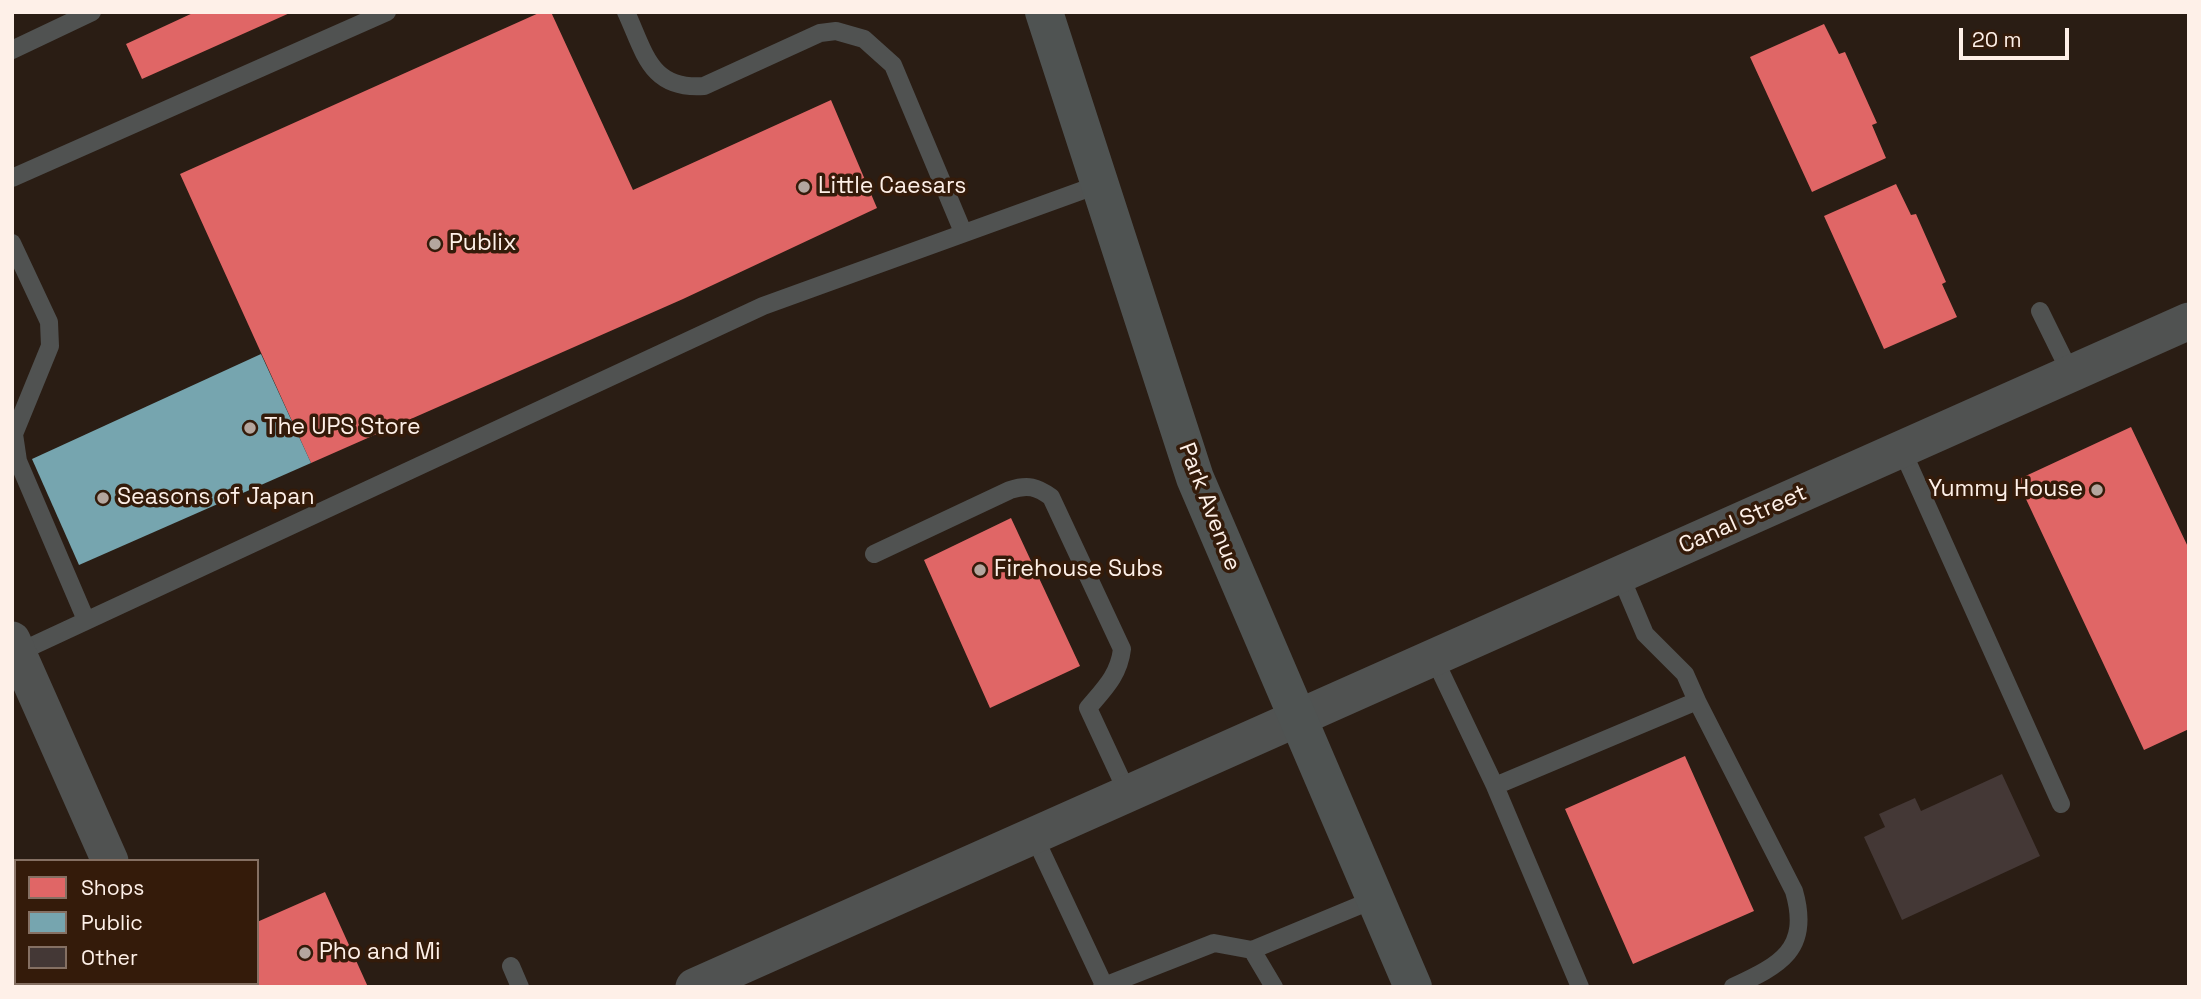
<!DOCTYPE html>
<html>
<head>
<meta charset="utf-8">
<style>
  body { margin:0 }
  #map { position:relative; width:2201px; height:999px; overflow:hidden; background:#2a1d14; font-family:"Space Grotesk",sans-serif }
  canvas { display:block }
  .frame { position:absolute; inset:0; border:14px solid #fef0e8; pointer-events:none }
  .legend { position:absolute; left:14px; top:859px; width:245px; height:126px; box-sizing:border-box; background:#341b0a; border:2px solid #857063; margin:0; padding:9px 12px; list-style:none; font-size:21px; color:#fef0e8 }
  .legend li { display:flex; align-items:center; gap:14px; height:35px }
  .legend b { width:35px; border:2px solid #857063 }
  .scale { position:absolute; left:1959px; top:28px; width:110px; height:32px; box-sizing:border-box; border:4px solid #fef0e8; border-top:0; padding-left:9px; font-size:21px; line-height:24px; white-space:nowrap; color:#fef0e8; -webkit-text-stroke:5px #341b0a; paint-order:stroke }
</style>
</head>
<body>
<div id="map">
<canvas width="2201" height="999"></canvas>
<div class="frame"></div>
<ul class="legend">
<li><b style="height:19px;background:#e06666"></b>Shops</li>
<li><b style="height:19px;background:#76a5af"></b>Public</li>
<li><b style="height:19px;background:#443836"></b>Other</li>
</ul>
<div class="scale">20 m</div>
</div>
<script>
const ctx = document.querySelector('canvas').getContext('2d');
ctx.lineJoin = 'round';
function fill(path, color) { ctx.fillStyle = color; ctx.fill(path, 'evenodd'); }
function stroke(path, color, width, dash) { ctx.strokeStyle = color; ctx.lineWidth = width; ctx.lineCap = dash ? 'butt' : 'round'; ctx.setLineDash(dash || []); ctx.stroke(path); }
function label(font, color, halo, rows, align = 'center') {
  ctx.font = font + ' "Space Grotesk",sans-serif'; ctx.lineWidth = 7; ctx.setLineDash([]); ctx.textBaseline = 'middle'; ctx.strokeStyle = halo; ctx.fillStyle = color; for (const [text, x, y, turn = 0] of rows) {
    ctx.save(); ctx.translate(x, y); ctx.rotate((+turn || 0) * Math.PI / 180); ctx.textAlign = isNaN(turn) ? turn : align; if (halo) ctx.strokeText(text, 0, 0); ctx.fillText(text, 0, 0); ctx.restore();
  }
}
fill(new Path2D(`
  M195 12H292L142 79 126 44Z
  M541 12H551L633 190 831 100 877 208 683 299 311 463 180 174Z
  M1824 24 1839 54 1845 52 1877 123 1872 125 1886 158 1812 192 1750 57Z
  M1896 184 1911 215 1916 214 1946 282 1942 284 1957 317 1884 349 1824 216Z
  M2131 427 2189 549V729L2144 750 2017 480Z
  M1011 518 1080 666 990 708 924 560Z
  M1685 756 1754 911 1633 964 1565 809Z
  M325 892 368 987H256L257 922Z`), '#e06666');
fill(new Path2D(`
  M261 354 311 463 79 565 32 459Z`), '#76a5af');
fill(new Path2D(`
  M2002 774 2040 856 1902 920 1864 837 1885 827 1879 814 1915 798 1921 811Z`), '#443836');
stroke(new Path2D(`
  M626 12C645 53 650 90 704 86L820 33 836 31 864 39 893 65 963 232
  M12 50 92 12
  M12 178 387 12
  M12 243 49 322 50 346 14 434 18 461 86 620
  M2040 311 2071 374
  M1902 450 2061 804
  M874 554 1010 490C1028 484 1037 487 1051 497L1122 649C1119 675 1104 689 1088 708L1128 794
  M15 654 763 306 1100 184
  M1434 658 1495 786 1697 701 1685 674 1645 634 1620 575
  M1697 701 1794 891C1811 950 1780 965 1733 987
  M1495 786 1580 987
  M1034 836 1104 985
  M1252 950 1375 899
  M511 966 520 987
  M1102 987 1214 943 1252 950 1274 987`), '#505251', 18);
stroke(new Path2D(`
  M12 640 110 861
  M164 983 165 987
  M694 987 2189 321`), '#505251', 37);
stroke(new Path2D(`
  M1044 12 1195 478 1413 987`), '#4f5352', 38);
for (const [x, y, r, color] of [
  [804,187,7,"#b4a69e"],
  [435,244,7,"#b4a69e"],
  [250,428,7,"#b4a69e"],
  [2097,490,7,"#b4a69e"],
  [103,498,7,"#b4a69e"],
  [980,570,7,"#b4a69e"],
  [305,953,7,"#b4a69e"]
]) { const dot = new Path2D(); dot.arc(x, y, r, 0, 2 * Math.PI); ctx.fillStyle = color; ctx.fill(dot); stroke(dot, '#341b0a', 2.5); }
label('23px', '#fef0e8', '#341b0a', [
  ["Little Caesars",818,187],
  ["Publix",449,244],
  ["The UPS Store",264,428],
  ["Yummy House",2083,490,"right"],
  ["Seasons of Japan",117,498],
  ["Firehouse Subs",994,570],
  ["Pho and Mi",319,953]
], 'left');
label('23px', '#fef0e8', '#341b0a', [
  ["Park Avenue",1209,507,69],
  ["Canal Street",1743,520,-24]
]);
</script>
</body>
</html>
